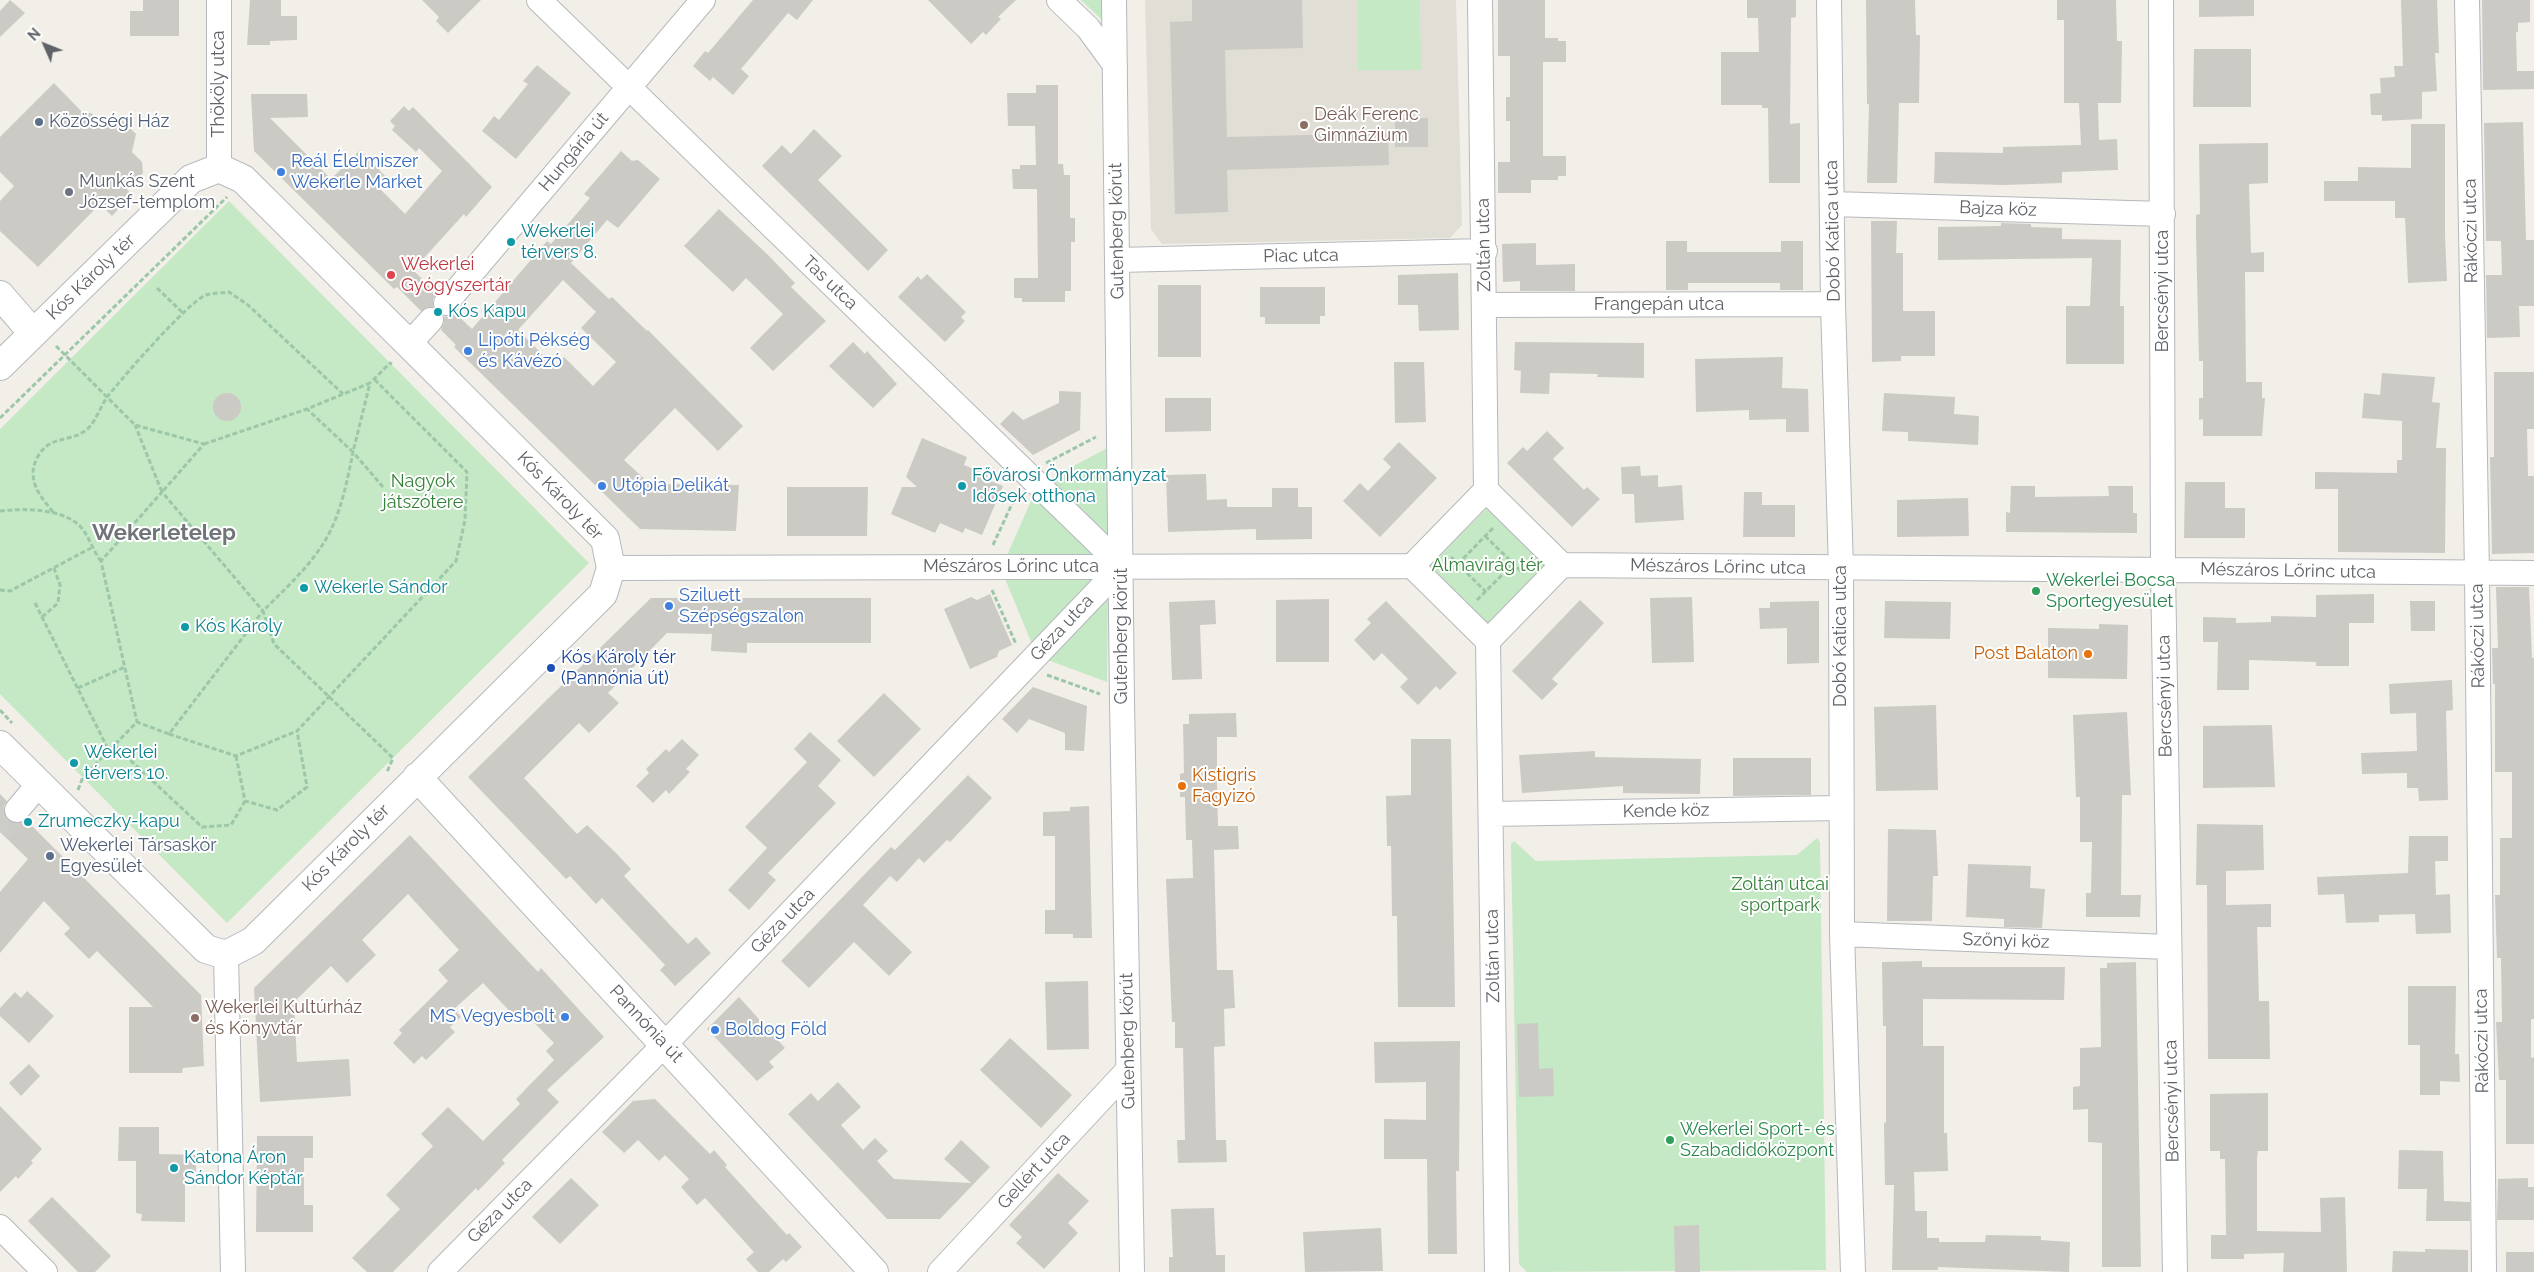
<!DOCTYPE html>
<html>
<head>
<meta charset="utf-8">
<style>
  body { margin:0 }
  #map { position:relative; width:2534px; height:1272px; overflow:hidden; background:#f1efe8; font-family:Raleway,sans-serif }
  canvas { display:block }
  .north { position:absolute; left:20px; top:20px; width:50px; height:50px; -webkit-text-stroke:4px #fff; paint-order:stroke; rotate:314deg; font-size:14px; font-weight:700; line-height:20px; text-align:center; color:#5f6368 }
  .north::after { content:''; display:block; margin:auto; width:18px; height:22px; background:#5f6368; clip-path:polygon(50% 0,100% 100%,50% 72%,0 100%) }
</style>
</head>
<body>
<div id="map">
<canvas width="2534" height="1272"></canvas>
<div class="north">N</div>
</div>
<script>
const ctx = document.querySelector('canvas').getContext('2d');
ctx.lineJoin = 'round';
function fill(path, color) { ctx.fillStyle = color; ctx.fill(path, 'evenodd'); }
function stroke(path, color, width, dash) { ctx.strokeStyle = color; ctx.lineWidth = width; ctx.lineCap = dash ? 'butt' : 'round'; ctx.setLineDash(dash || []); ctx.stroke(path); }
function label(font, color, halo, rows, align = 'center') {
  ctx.font = font + ' Raleway,sans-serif'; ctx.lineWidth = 4; ctx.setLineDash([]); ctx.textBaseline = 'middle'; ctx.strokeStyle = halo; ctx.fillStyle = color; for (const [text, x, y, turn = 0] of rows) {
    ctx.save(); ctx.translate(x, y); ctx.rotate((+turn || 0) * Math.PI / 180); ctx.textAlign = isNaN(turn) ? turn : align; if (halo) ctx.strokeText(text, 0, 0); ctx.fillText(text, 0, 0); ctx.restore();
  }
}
fill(new Path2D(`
  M1145 0H1456L1462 225 1450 238 1162 244 1151 229Z`), '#e1ded6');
fill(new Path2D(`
  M1081 0H1102V20Z
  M1358 0H1420L1421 70H1358Z
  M229 201 589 563 227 923 0 694V429Z
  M1109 447 1107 682 1037 656 1001 569 1038 485Z
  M1487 508 1545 566 1488 624 1430 566Z
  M1817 838 1820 842 1826 1270 1527 1272 1519 1264 1511 844 1514 841 1536 861 1797 855Z`), '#c5e8c5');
fill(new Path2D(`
  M10 0 25 13 0 37V11Z
  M143 0H179V36H130V11H143Z
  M250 0H281V16H297V40L270 41V45H247Z
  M422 0H481L448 33 436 21 439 17Z
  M753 0H813L797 20 788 13 741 69 749 76 733 95 713 77 710 81 693 66 705 51 708 53Z
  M928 0H1016L998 17 1001 19 986 35 983 32 971 44Z
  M1192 0H1302L1303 48 1225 50 1227 137 1388 133 1389 165 1227 170 1228 212 1175 214 1170 22 1192 21Z
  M1498 0H1545V38H1558V41H1566V62H1543V156H1566V176H1558V180H1531V193H1498V162H1510V121H1506V97H1510V56H1498Z
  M1747 0H1796V17L1791 18 1790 124 1800 123V183H1769L1768 108H1762V105H1721V52H1759L1758 18H1747Z
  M1866 0H1915L1916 35H1920L1919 103H1899L1897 183H1867L1869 104H1867Z
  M2057 0H2116L2117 41H2122L2121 103H2098L2099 140 2117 139 2118 170 2062 172V183L2004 185 1934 183 1935 152 2003 153V147L2081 145 2079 103H2064V20H2057Z
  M2199 0H2254V16L2199 17Z
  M2401 0H2437L2439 53H2435L2437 91 2422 92V119L2382 121V115H2371L2370 94 2381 93 2380 78 2395 77 2394 66H2403Z
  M2482 0H2530V22L2518 23V32H2516L2517 71H2534V89L2483 90Z
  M2194 49H2251V107H2193Z
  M537 65 571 93 516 159 482 131 494 116 499 120 528 84 523 81Z
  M54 83 83 113H91L103 123 122 120 136 134 132 152 142 162 143 173 127 190 132 194 112 216 100 204 38 267 0 231V201L14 186 0 172V137Z
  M1036 85H1058V164H1063L1064 175H1070V218H1075V242H1071V291H1065V302H1022V298H1014V278H1038L1037 189H1013L1012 169H1020V165H1036L1035 126H1008L1007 93H1036Z
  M251 94H307L308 117 270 118 331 179 360 150 389 180 380 189 405 214 442 171 419 148 416 152 392 130 395 126 390 121 404 106 409 111 413 107 492 187 466 217 464 214 413 270 436 293 433 300V307L421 311 397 287 394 289 254 151Z
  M1428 118V147H1395V119Z
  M2523 122 2526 240H2534V306H2519L2520 337 2487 338 2486 275H2502L2501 241H2486L2484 123Z
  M2411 124H2445V234L2447 281 2408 283 2405 218H2395V201H2324V181H2358V167L2411 168Z
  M814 129 842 156 818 180 888 250 868 271 762 166 782 145 791 154Z
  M2268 143V183L2249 184 2251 253 2264 252V272H2245L2246 382H2262V398H2265L2262 436H2203V419L2199 420V398H2203V361H2199L2196 234V215L2200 214 2199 144Z
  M621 151 632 161 638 160 660 179 618 228 607 220 571 263 609 299 612 297 647 331 648 330 743 426 718 451 675 408 624 460 650 484 739 485 736 531 640 529 454 347 456 345 441 330 444 323V317L455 313 472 329 547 241 551 244 590 198 584 194ZM563 280 596 312 581 328 616 362 593 386 564 357 555 367 518 330Z
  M719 209 768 255 795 283 791 287 826 321 773 371 750 348 783 314 746 278 733 292 684 246Z
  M1871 221H1897L1896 253H1903V311H1935V356H1901V361L1872 362Z
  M2001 223 2031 224V227L2062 228V239L2121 240 2120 306H2124V364H2066V306H2090L2092 258 1938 260V227L2001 226Z
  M1666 241H1687V252H1781V241H1803V290H1780V283H1688V290H1666Z
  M1536 243V265L1575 264V291H1520V281L1503 282 1502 244Z
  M1458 273 1459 330 1419 331 1418 305H1398V275Z
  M927 274 966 312 961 317 965 321 945 342 898 297 918 276 921 280Z
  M1158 285H1201V357H1158Z
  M1260 287H1325V316H1320V324H1265V317H1260Z
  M853 342 865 354 867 351 897 384 873 408 829 366Z
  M1515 342 1644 343V378L1597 377 1598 374 1550 373 1549 394 1520 393 1521 371 1514 370Z
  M1783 357 1782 388 1808 389 1809 432H1786V419L1749 420V410L1696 412 1695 359Z
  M1394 362H1424L1426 422 1395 423Z
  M2494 372H2534V429H2527L2528 476H2534V553L2492 554 2490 457H2494Z
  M2382 373 2435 377 2432 402 2440 403 2436 448H2446L2445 553 2338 552V489H2315V472L2397 473V460H2402V421L2362 418 2364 393 2380 395Z
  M1059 391 1081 392 1080 430 1033 455 1000 424 1013 411 1023 420 1059 403Z
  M1884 393 1955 397 1954 414 1979 416 1978 445 1908 441V432L1882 431Z
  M213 407a14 14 0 1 1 28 0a14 14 0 1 1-28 0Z
  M1165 398H1211V431L1165 432Z
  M1547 431 1564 448 1553 459 1584 490 1587 487 1600 499 1572 527 1507 463 1523 447 1527 451Z
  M922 438 967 457 964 465 988 475 986 479 1003 486 982 535 965 528 963 533 940 523 935 533 891 514 902 487H917L906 477Z
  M1399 442 1437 478 1380 537 1343 501 1360 483 1368 491 1391 467 1383 459Z
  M1640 466 1641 476 1658 475V487L1682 485 1684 520 1635 523 1634 494H1622L1621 467Z
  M1206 474 1207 500 1227 499V507H1272V488H1298V507H1312V539L1256 540V529L1168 532 1166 475Z
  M2185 482H2225V508H2245V538H2184Z
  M2011 486H2035V497L2109 496 2108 486H2133V513H2137V533L2006 532V512L2010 513Z
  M787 487H868L867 536H787Z
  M1744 492H1762V505H1795V537H1743Z
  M1968 498 1969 536 1897 537V500Z
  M2496 587H2529L2532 658H2534V1019H2531V1058L2534 1057V1144H2506V1080H2499L2496 1022H2502L2501 958H2497L2495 895H2500V838H2512V772H2495V684H2493L2492 648H2498Z
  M990 594 1012 645 999 651 997 657 970 669 944 609 971 597 977 600Z
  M2374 594V623H2349V666H2316V662L2249 660V690H2217L2218 642H2203V617L2236 618V623L2271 622V616L2316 617V595Z
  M1692 597 1694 662 1652 663 1650 598Z
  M651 598H871V643H747V653L711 651 712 634 667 633 608 693 619 703 589 733 579 723 524 778 577 834 587 825 616 853 631 869 624 876 688 944 696 937 711 953 675 986 660 970 665 965 602 898 596 904 570 876 566 879 468 777Z
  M1329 599V662H1276V600Z
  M1215 600 1216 624 1200 625 1202 679 1172 680 1169 602Z
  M1580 600 1604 623 1552 679 1558 684 1542 700 1512 671Z
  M1386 601 1457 673 1440 690 1436 686 1418 705 1400 687 1408 679 1382 653 1374 661 1354 640 1371 623 1367 619Z
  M1819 601V663L1787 664V628L1760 629 1759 608H1770V602Z
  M1885 601 1951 602 1950 639 1884 638Z
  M2410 601H2435V631H2411Z
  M2099 624 2128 625 2127 679 2048 678V628L2099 629Z
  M2452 680 2453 710 2446 711 2448 800 2419 801 2418 788H2407V773L2362 774 2361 753 2417 751 2416 713 2390 714 2389 684Z
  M1033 687 1087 706 1084 751 1065 750V733L1029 719 1017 733 1002 719Z
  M884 693 921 729 874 777 837 741Z
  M1936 705 1938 790 1876 791 1874 707Z
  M2127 712 2131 795H2122L2121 895H2141L2140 917H2086V893H2091L2092 842H2080V797H2076L2073 715Z
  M1236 713 1237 737H1217V784L1218 826H1238L1239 849 1214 850 1217 970H1233L1235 1008 1224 1009 1225 1046 1214 1047 1216 1140H1226L1227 1162 1178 1163 1177 1140H1185L1183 1048H1175V1022H1172L1166 879 1193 878 1192 840H1186L1185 797H1180V774L1184 773 1183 724H1189V714Z
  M2272 725 2275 787 2203 788V726Z
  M810 732 841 760 818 786 836 803 768 873 776 880 749 910 728 890 767 848 745 827 807 762 794 749Z
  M682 739 699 755 686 769 690 772 669 794 666 790 653 803 636 786 649 773 646 769 666 749 669 752Z
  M1411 739H1451L1455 1007H1398L1397 916H1392L1391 846H1387L1386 796 1411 795Z
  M1595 751V757L1701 759 1700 794 1623 793V786L1522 793 1519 755Z
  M1733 758H1811V795L1733 796Z
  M968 775 992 798 950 842 947 840 924 863 919 858 897 882 890 876 863 905 912 952 889 976 854 942 809 988 781 961 891 847 895 850Z
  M0 794 7 801 3 808 8 820 15 824 26 820 201 995 204 1066 183 1068 182 1073H129V1007H153L97 951 89 959 64 934 70 928 44 901 0 953V892L28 859 0 832Z
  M1089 806 1092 938H1073V934H1045V910H1055V836H1043V812L1070 811V807Z
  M2197 824 2263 825 2264 870 2226 871V905L2271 904V927H2257L2259 1001H2269L2270 1059H2208L2207 885H2196Z
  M1888 829 1936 830 1938 876H1933L1932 921H1887Z
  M410 835 538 972 541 968 604 1037 547 1090 559 1102 502 1160 505 1163 478 1191 476 1188 393 1272H367L352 1258 400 1209 386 1195 433 1146 421 1134 448 1107 483 1141 520 1104 516 1099 554 1060 546 1051 554 1043 524 1012 517 1019 483 983 454 1009 461 1017 450 1027 455 1032 426 1060 422 1056 414 1064 393 1043 402 1033 399 1030 448 981 438 970 459 950 408 894 362 940 376 955 347 983 331 966 294 1002 297 1062 349 1059 351 1096 260 1102 254 988Z
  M2409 836H2448V861H2435L2436 895 2450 894 2451 933 2416 934 2415 914 2379 915V922L2346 923 2344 894 2318 895 2317 877 2408 873Z
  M1968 864 2031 866 2030 888 2045 889 2042 928 2004 927V919L1966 917Z
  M1922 961V967H2065L2064 1000 1923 999V1046H1944V1133H1947L1948 1171 1914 1172 1915 1211H1927V1238H1939V1242H1985L1986 1235 2041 1236V1240L2070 1242 2069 1272 1938 1267V1270H1892L1894 1185H1885L1884 1123 1886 1122V1026H1883L1882 962Z
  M2136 962 2141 1267H2102V1143L2088 1142V1109L2073 1110V1087L2080 1086V1048L2101 1047 2100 968H2107V963Z
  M1088 981 1089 1049 1047 1050 1045 982Z
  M2408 986H2456L2455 1054H2459L2460 1082 2440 1081V1095H2420V1045H2408Z
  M27 991 54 1016 29 1043 0 1016V1008L15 992 21 998Z
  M739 997 785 1048 769 1062 774 1067 757 1081 707 1029Z
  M1538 1023 1539 1069 1553 1068 1554 1096 1519 1097 1517 1024Z
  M1010 1038 1072 1095 1041 1128 980 1070Z
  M1460 1041 1459 1171H1456L1457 1254H1428L1427 1159H1384V1119L1426 1120V1082L1375 1083 1374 1042Z
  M29 1064 40 1076 21 1096 9 1083Z
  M838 1082 861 1107 841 1125 863 1150 875 1138 888 1151 877 1161 894 1179 971 1183 944 1159 961 1140 990 1167 940 1219H887L788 1114 811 1093 818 1101Z
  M2268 1093V1151H2258L2257 1159V1231L2321 1232 2320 1198 2345 1197 2347 1272H2283L2284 1253 2244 1254V1259H2211V1235H2226L2225 1159H2220V1151H2210V1094Z
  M655 1099 710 1154 714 1150 727 1165 725 1167 787 1235 789 1233 802 1247 786 1262 783 1259 769 1272H758L746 1259 754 1252 705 1198 697 1205 681 1187 689 1179 665 1155 659 1161 638 1140 624 1153 602 1132 633 1101Z
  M0 1106 42 1149 31 1161 33 1163 18 1179 16 1176 0 1192Z
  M119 1127H159V1154L196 1155V1184H185V1222L141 1221 142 1214 136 1213V1161H118Z
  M257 1136H313V1158H304V1205H313V1232H256Z
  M2399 1150 2443 1151 2444 1201 2470 1202V1221H2426L2427 1189H2398Z
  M1058 1173 1089 1201 1068 1223 1078 1233 1044 1269 1016 1243 1022 1237 1009 1225Z
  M571 1178 599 1205 560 1244 532 1217Z
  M2528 1178V1187H2534V1220H2497L2498 1179Z
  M52 1197 111 1256 95 1272H78L28 1221Z
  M1214 1208 1216 1255H1225V1272H1169V1257H1173L1171 1209Z
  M1699 1225 1700 1272H1675L1674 1226Z
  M1381 1228 1383 1271 1305 1272 1303 1232Z
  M2425 1249 2468 1250V1272H2392L2393 1251 2425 1252Z
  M2506 1252H2534V1272H2506Z`), '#cccac5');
stroke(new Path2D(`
  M0 831 17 810`), '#ccccc8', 24, [24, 12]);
const street = new Path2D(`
  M219 0V168
  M539 0 1122 566
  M1059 0 1088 28 1115 65
  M1114 0 1122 701 1132 1272
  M1480 0 1486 490
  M1829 0 1833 304 1841 569 1842 934 1853 1272
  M2161 0 2163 570 2175 1272
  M2467 0 2477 573 2484 1272
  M1833 204 2163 214
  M1118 260 1485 251
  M446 303 703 0
  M1485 305 1833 304
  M409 344 431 320
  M1486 490 1562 565 1488 641 1412 566Z
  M1562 565 2534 573
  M611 568 1412 566
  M1488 641 1497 1272
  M17 810 39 784
  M1491 814 1840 808
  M1842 934 2169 947
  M226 955 233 1272
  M0 1227 45 1272
  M440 1272 665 1044 1122 566
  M940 1272 1128 1070`);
const secondary = new Path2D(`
  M0 295 33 333
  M0 366 191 179 219 168 243 179 605 539 611 568 603 594 253 941 226 955 206 949 0 745
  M417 777 874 1272`);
stroke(street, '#b5b8bc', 26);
stroke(secondary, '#b6babf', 30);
stroke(new Path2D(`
  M157 288 183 313
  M56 346 135 425 204 444 162 492 135 425
  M373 380 390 363 392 364
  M0 418 227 197
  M204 444 307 409 370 383 353 452 307 409
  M1046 463 1096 437
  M383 487 353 452C347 482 340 518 323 544 307 569 284 590 263 611L274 644 393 758 387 772
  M0 511C25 508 68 508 84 531 90 540 94 552 101 561
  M53 512C40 496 26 480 37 458 49 435 67 443 85 431 96 423 100 406 108 396 122 378 189 301 206 295 213 293 222 293 229 292L248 305 343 394
  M1485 536 1523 573
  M993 545 1017 493
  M1451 557 1486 592
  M1458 564 1493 528
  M0 590 10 591 91 548
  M992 590 1016 644
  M1477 600 1513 564
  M35 603 109 751
  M42 617 58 603 60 585 54 568
  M1047 675 1100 694
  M78 688 125 667
  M0 710 12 723
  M169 734 236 756 297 731 456 561 465 520 467 472 374 379
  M114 745 202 827 231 825 245 801
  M236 756 245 801 277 810 307 787 297 731
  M78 790 83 777 137 722 169 734 263 611 162 492 101 561 137 722`), '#9cc7a9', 3, [5, 2.5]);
stroke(street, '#fff', 24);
stroke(secondary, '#fff', 28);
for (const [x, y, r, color] of [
  [39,122,5,"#5c6f8a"],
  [1304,125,5,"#8d6e63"],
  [281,172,5,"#3f7fe0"],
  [69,192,5,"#6b7280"],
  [511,242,5,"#0f9aa8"],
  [391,275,5,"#e0444e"],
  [438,312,5,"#0f9aa8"],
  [468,351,5,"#3f7fe0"],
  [602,486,5,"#3f7fe0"],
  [962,486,5,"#0f9aa8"],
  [304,588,5,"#0f9aa8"],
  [2036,591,5,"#2e9e5b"],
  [669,606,5,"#3f7fe0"],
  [185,627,5,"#0f9aa8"],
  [2088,654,5,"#e8710a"],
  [551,668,5,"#1a4fb4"],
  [74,763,5,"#0f9aa8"],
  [1182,786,5,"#e8710a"],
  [28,822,5,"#0f9aa8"],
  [50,856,5,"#5c6f8a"],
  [565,1017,5,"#3f7fe0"],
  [195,1018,5,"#8d6e63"],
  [715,1030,5,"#3f7fe0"],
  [1670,1140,5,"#2e9e5b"],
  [174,1168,5,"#0f9aa8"]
]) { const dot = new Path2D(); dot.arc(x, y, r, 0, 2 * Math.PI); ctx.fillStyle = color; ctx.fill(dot); stroke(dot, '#fff', 2); }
label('18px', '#5f6368', '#fff', [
  ["Thököly utca",219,84,-90],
  ["Hungária út",574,152,-50],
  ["Bajza köz",1998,209,2],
  ["Gutenberg körút",1117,231,-91],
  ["Dobó Katica utca",1833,231,-91],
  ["Rákóczi utca",2471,231,-91],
  ["Zoltán utca",1484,245,-91],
  ["Piac utca",1301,256,-1],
  ["Kós Károly tér",91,277,-44],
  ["Tas utca",830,283,44],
  ["Bercsényi utca",2163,291,-90],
  ["Frangepán utca",1659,305],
  ["Kós Károly tér",560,496,46],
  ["Mészáros Lőrinc utca",1011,567],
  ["Mészáros Lőrinc utca",1718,567,1],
  ["Mészáros Lőrinc utca",2288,571,1],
  ["Géza utca",1062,628,-47],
  ["Gutenberg körút",1122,636,-90],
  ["Dobó Katica utca",1841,636,-90],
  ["Rákóczi utca",2478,636,-91],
  ["Bercsényi utca",2165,696,-91],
  ["Kende köz",1666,811,-1],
  ["Kós Károly tér",346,848,-45],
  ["Géza utca",783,921,-46],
  ["Szőnyi köz",2006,941,2],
  ["Zoltán utca",1493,956,-91],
  ["Pannónia út",646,1024,47],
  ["Gutenberg körút",1128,1041,-91],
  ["Rákóczi utca",2482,1041,-91],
  ["Bercsényi utca",2172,1101,-91],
  ["Gellért utca",1034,1171,-47],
  ["Géza utca",500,1211,-45]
]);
label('18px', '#785e54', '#fff', [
  ["Deák Ferenc",1314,115],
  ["Gimnázium",1314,136],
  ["Wekerlei Kultúrház",205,1008],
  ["és Könyvtár",205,1029]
], 'left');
label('18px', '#4e5e75', '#fff', [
  ["Közösségi Ház",49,122],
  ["Wekerlei Társaskör",60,846],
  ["Egyesület",60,867]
], 'left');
label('18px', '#366cbe', '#fff', [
  ["Reál Élelmiszer",291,162],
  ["Wekerle Market",291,183],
  ["Lipóti Pékség",478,341],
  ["és Kávézó",478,362],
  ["Utópia Delikát",612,486],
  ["Sziluett",679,596],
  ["Szépségszalon",679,617],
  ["MS Vegyesbolt",555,1017,"right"],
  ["Boldog Föld",725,1030]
], 'left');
label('18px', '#5b616d', '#fff', [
  ["Munkás Szent",79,182],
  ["József-templom",79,203]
], 'left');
label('18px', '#0d838f', '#fff', [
  ["Wekerlei",521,232],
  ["térvers 8.",521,253],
  ["Kós Kapu",448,312],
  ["Fővárosi Önkormányzat",972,476],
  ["Idősek otthona",972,497],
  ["Wekerle Sándor",314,588],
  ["Kós Károly",195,627],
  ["Wekerlei",84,753],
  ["térvers 10.",84,774],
  ["Zrumeczky-kapu",38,822],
  ["Katona Áron",184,1158],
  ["Sándor Képtár",184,1179]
], 'left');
label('18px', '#be3a42', '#fff', [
  ["Wekerlei",401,265],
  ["Gyógyszertár",401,286]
], 'left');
label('18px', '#348238', '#fff', [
  ["Nagyok",423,482],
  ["játszótere",423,503],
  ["Almavirág tér",1487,566],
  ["Zoltán utcai",1780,885],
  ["sportpark",1780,906]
]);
label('18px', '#27864d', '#fff', [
  ["Wekerlei Bocsa",2046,581],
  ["Sportegyesület",2046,602],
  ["Wekerlei Sport- és",1680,1130],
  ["Szabadidőközpont",1680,1151]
], 'left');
label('18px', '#c56008', '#fff', [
  ["Post Balaton",2078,654],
  ["Kistigris",1192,776,"left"],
  ["Fagyizó",1192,797,"left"]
], 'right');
label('18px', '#164399', '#fff', [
  ["Kós Károly tér",561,658],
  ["(Pannónia út)",561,679]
], 'left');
label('bold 22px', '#70757a', '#fff', [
  ["Wekerletelep",164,533]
]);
</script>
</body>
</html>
